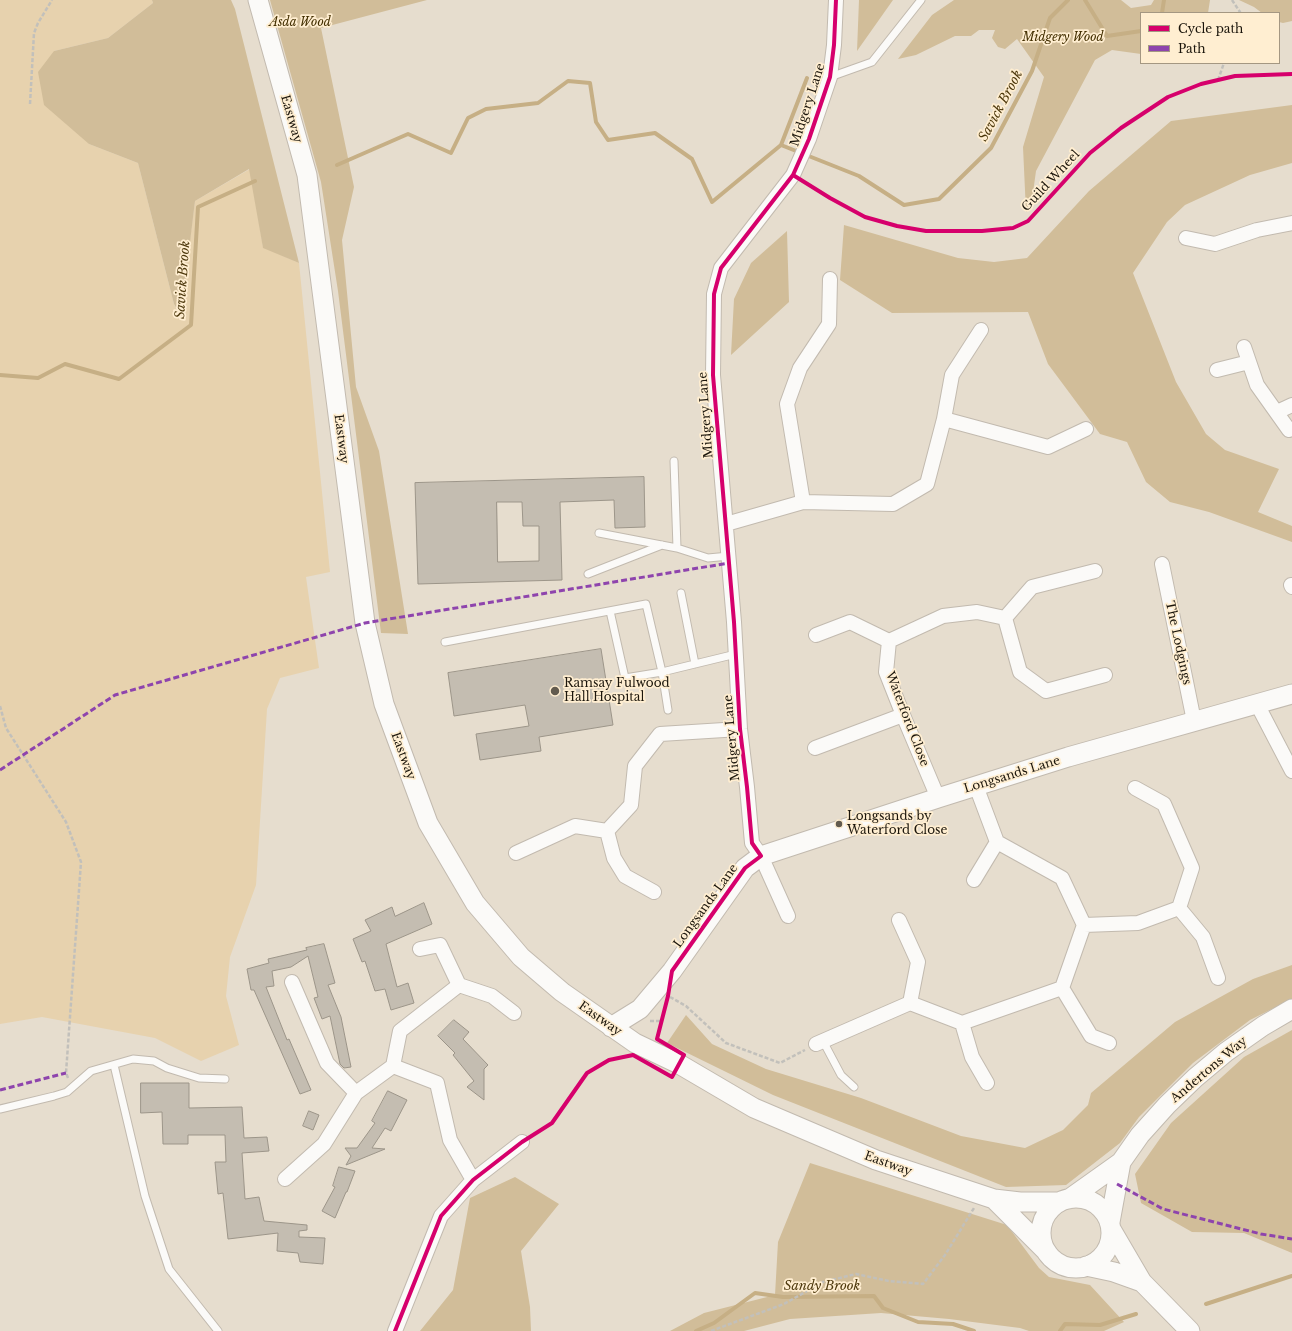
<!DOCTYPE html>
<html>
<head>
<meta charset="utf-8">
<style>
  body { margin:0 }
  #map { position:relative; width:1292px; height:1331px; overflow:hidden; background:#e6ddce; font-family:"Libre Baskerville",serif }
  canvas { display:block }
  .legend { position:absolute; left:1140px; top:12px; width:140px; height:52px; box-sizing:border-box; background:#ffeed1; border:1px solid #a49782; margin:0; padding:5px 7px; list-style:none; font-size:12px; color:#1b150b }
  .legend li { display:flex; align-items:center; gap:8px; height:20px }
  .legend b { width:20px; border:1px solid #a49782 }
</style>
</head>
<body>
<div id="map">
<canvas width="1292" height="1331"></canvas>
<ul class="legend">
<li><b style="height:5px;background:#d6006c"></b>Cycle path</li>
<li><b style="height:5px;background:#8e44ad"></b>Path</li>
</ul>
</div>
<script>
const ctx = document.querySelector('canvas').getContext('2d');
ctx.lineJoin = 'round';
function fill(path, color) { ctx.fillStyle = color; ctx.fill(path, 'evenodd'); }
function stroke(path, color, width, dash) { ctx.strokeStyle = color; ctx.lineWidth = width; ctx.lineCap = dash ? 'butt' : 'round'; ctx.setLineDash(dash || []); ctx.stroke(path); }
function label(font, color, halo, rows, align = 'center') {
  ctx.font = font + ' "Libre Baskerville",serif'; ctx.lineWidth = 3.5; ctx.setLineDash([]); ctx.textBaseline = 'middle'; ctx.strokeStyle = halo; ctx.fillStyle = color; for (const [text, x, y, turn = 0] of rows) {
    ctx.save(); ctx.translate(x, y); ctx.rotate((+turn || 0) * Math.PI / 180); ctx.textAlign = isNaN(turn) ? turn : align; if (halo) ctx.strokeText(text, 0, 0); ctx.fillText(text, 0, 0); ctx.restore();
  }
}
fill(new Path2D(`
  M0 0H152L153 3 108 38 54 51 89 144 138 163 174 304 180 316 195 201 250 169 263 247 299 263 330 572 306 577 319 668 280 678 267 709 256 885 230 957 226 996 239 1045 201 1061 155 1038 42 1017 0 1024Z`), '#e7d2ae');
fill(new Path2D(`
  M152 0H231L235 9 299 263 263 248 249 169 195 201 181 316 174 304 138 163 89 144 44 105 38 72 54 51 108 38 153 3Z
  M270 0H427L321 28 354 187 342 240 356 387 379 451 408 634 381 633 338 291 321 182Z
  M859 0H893L857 51Z
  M954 0H1121L1131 8 1151 5 1154 0H1210L1208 13H1141V54L1112 50 1095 60 1036 171 1031 207 1026 212 1023 147 1044 77 1017 39 1005 49 998 47 992 38 995 30H979L971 36H955L916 55 898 59 932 15Z
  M1239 0H1292V21L1283 23 1279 22V13H1262L1254 7Z
  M1292 105V163L1250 175 1185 205 1167 222 1133 273 1176 382 1206 434 1225 450 1279 469 1258 512 1292 526V542L1209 512 1170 502 1146 482 1127 442 1100 434 1048 364 1028 312 892 313 840 280 844 225 958 258 994 262 1027 258 1089 191 1171 121Z
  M787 231 789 302 731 355 734 299 751 263Z
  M1292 965V999L1250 1020 1193 1063 1139 1117 1120 1143 1066 1185 1006 1187 773 1095 667 1043 686 1015 712 1044 766 1069 861 1098 961 1136 1025 1148 1063 1130 1088 1105 1091 1093 1175 1022 1253 979Z
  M1292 1030V1253L1244 1233 1192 1232 1141 1203 1135 1174 1171 1123 1244 1057Z
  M810 1163 1007 1225 1039 1268 1049 1277 1090 1285 1124 1322 1104 1331H1029L1020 1328 949 1319 881 1313 790 1319 744 1331H670L704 1313 775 1295 778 1242Z
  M515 1177 559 1204 521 1251 530 1307 531 1331H420L453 1290 470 1198Z`), '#d1bd99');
stroke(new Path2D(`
  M1085 0 1107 36 1141 31
  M1162 13 1164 0
  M781 145 807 78
  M337 165 408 134 451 153 468 118 486 109 538 103 568 81 590 83 596 122 608 140 655 133 692 159 712 202 781 145 859 176 904 205 939 199 991 148 1032 71 1050 18 1068 0
  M0 375 38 378 65 364 119 379 191 325 198 207 255 181
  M1206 1304 1292 1276
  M696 1331 714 1323 755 1293 783 1297 874 1296 883 1308 918 1322 953 1324 974 1331
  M1060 1331 1065 1324 1100 1325 1136 1314`), '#c6af85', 4);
const building = new Path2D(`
  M644 477 645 527 615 528 614 500 560 502 562 580 418 584 415 483ZM497 502H522L523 526H539V561L498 562Z
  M601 649 613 725 539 737 541 751 480 760 476 734 529 726 525 705 454 716 448 673Z
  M424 903 432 924 386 944 397 987 408 983 414 1003 391 1010 385 989 375 991 365 961 362 962 353 939 371 931 365 920 392 907 395 916Z
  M324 944 335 983 328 985 341 1017 351 1067 344 1068 340 1064 330 1016 322 1019 314 998 318 997 308 956 291 967 272 971 274 986 266 987 287 1040 289 1039 311 1090 300 1094 254 990H251L247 969 269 963 268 959 307 950 306 948Z
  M454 1020 469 1032 463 1039 488 1065 484 1069V1100L467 1087 474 1081 453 1055 455 1053 438 1036Z
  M141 1083H189V1108L242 1107 244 1138 267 1137 269 1151 242 1153 245 1199 259 1197 264 1221 307 1225V1230L299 1231V1237L325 1238 323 1264 300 1262 298 1253 277 1251 278 1233 228 1239 223 1193 218 1194 215 1162H226L225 1135H188V1144H163L162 1112 141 1113Z
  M388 1091 407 1100 391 1131 385 1128 372 1148 385 1149 346 1165 351 1156 345 1148H357L375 1123 372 1121Z
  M309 1111 319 1115 313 1130 303 1126Z
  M339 1167 355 1171 347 1192H346L335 1218 322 1211 335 1187 333 1186Z`);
fill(building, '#c4bdb1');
stroke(building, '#9c9589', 1);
const lane = new Path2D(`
  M830 77 872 62 921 0
  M674 461 677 548
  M599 533 677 548 708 558 729 556
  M588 574 662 545
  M681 593 695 664
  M610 611 625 678 662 672 736 654
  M445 642 646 604 662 672 668 710
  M823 1041 841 1075 854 1087
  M114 1065 145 1196 169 1269 218 1331
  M0 1109 54 1096 67 1092 91 1071 133 1059 154 1061 167 1068 199 1078 225 1079`);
const street = new Path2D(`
  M1186 238 1215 244 1257 230 1292 223
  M1244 347 1257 385 1289 430
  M1217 370 1249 362
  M1277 412 1292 405
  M944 419 1048 447 1086 429
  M803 502 787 404 800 368 829 324 830 279
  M726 524 803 502 893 504 927 484 944 419 952 375 981 330
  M1162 564 1194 721
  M1291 585 1292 587
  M1005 618 1020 672 1046 691 1105 675
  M1005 618 1032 587 1095 571
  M816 635 850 622 889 641
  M1257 704 1292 771
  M815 748 903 715
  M938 798 903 715 886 672 889 641 943 616 977 612 1005 618
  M607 831 614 858 625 876 654 892
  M516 853 575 826 607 831 631 805 635 766 660 734 740 729
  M974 880 997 842
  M1179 908 1203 937 1218 978
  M788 916 761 856 752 843 747 787 740 729 734 622 713 375 714 294 721 268 793 175 809 139 830 77 834 45 836 0
  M899 920 918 962 910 1003
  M1084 925 1138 923 1179 908 1192 868 1164 804 1135 788
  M420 949 440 945 459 985
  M292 982 327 1063 356 1093
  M1062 988 1091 1036 1109 1043
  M962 1023 972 1057 987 1083
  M816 1044 910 1003 962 1023 1062 988 1084 925 1062 878 997 842 976 786
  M393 1066 400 1031 459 985 492 996 514 1013
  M285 1179 324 1144 356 1093 393 1066 437 1083 450 1140 473 1180
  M395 1331 441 1216 473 1180 522 1142`);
const secondary = new Path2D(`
  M258 0 307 175 365 623 384 704 428 823 475 903 521 957 562 992 635 1043 679 1064 754 1108 876 1160 994 1199 1020 1202H1059
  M611 1027 640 1009 672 971 745 868 761 856 938 798 1068 757 1292 694
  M1041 1233a35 35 0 1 1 70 0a35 35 0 1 1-70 0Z
  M994 1199 1047 1252
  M1069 1199 1121 1162 1140 1135 1167 1105 1195 1078 1226 1052 1263 1026 1292 1009
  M1110 1222 1121 1162
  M1111 1229 1142 1282 1190 1331
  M1086 1266 1114 1272 1142 1282`);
stroke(lane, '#c2baaf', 9);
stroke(street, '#c2baaf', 16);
stroke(secondary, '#c2baaf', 21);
stroke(new Path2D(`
  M1232 0 1240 12V13
  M1218 80 1224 63
  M30 104 34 33 38 23 52 0
  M0 706 6 728 66 822 81 862 66 1073 68 1078
  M670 997 686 1006 726 1043 780 1063 805 1050
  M650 1021H662
  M711 1331 784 1304 823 1282 856 1274 889 1281 923 1284 945 1255 974 1208`), '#c2c0bb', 2.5, [4, 2]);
stroke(lane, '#fbfaf8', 7);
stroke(street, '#fbfaf8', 14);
stroke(secondary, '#fbfaf8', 19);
stroke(new Path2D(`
  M0 770 115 695 365 623 729 563
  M0 1090 66 1073
  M1117 1184 1163 1209 1261 1234 1292 1239`), '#8e44ad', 3, [6, 3]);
stroke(new Path2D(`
  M793 175 830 198 865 217 897 226 926 231H982L1013 228 1028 221 1090 153 1121 128 1168 97 1201 84 1235 76 1292 74
  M395 1331 441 1216 473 1180 522 1142 552 1123 587 1073 609 1060 633 1055 672 1077 684 1055 657 1039 668 996 672 971 745 868 761 856 752 843 747 787 740 729 734 622 713 375 714 294 721 268 793 175 809 139 830 77 834 45 836 0`), '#d6006c', 4);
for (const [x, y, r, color] of [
  [555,691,5,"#625b4f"],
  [839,824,4,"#625b4f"]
]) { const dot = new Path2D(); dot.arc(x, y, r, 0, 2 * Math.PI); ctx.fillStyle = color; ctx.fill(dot); stroke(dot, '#ffeed1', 1.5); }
label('italic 12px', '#432f01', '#ffeed1', [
  ["Asda Wood",300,23],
  ["Midgery Wood",1063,38]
]);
label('12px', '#1b150b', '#ffeed1', [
  ["Midgery Lane",808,105,-72],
  ["Eastway",291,119,74],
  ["Guild Wheel",1051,181,-47],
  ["Midgery Lane",706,415,-94],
  ["Eastway",341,439,83],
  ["The Lodgings",1178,643,78],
  ["Waterford Close",907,719,69],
  ["Midgery Lane",732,738,-95],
  ["Eastway",403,756,70],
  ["Longsands Lane",1012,775,-17],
  ["Longsands Lane",706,906,-54],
  ["Eastway",600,1019,35],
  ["Andertons Way",1209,1070,-40],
  ["Eastway",888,1164,20]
]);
label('12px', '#1b150b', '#ffeed1', [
  ["Ramsay Fulwood",564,684],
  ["Hall Hospital",564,698],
  ["Longsands by",847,817],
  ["Waterford Close",847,831]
], 'left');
label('italic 13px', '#4e390d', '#ffeed1', [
  ["Savick Brook",1001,106,-62],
  ["Savick Brook",183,280,-86],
  ["Sandy Brook",822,1286]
]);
</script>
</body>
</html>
